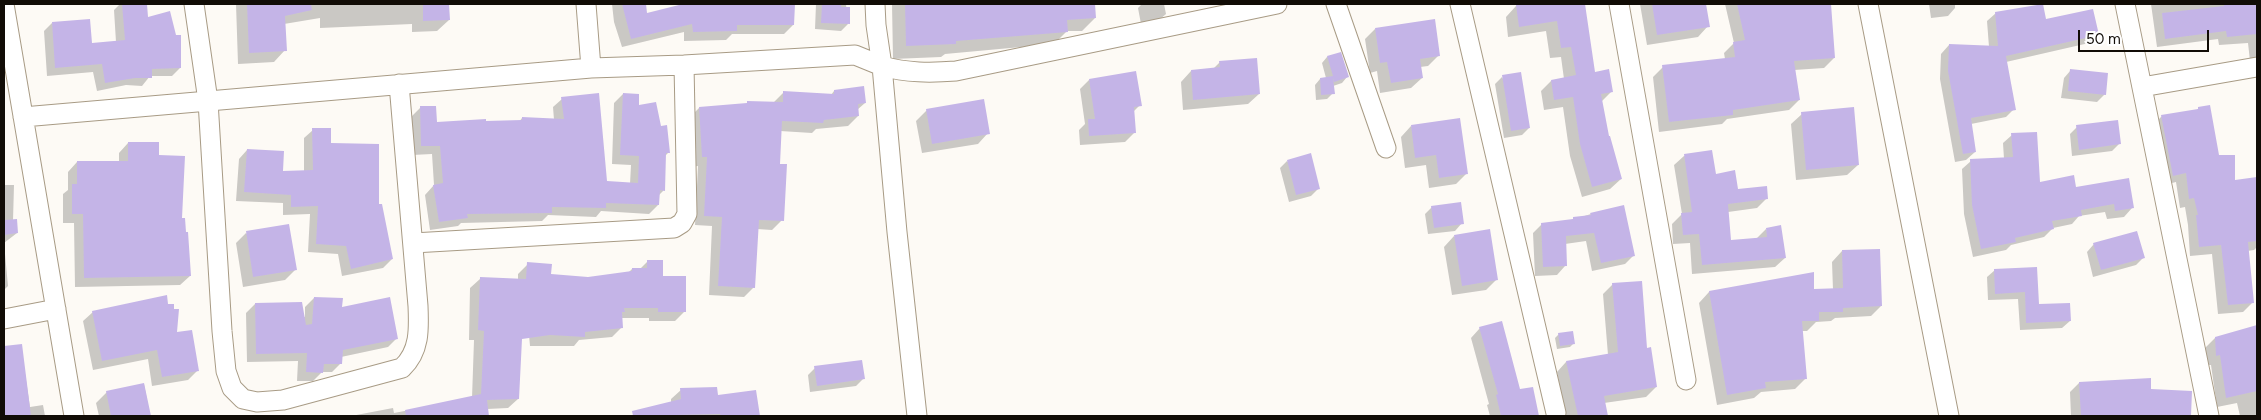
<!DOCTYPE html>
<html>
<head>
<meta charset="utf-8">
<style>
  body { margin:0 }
  #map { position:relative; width:2261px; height:420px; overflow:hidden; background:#fdfaf5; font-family:Figtree,sans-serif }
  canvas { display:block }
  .frame { position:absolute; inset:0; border:5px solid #110c06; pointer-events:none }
  .scale { position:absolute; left:2078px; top:30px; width:131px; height:22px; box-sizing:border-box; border:2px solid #110c06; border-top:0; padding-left:6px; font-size:15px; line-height:18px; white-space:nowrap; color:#110c06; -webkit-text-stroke:4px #fff; paint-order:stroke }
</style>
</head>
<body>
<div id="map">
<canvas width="2261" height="420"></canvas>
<div class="frame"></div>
<div class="scale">50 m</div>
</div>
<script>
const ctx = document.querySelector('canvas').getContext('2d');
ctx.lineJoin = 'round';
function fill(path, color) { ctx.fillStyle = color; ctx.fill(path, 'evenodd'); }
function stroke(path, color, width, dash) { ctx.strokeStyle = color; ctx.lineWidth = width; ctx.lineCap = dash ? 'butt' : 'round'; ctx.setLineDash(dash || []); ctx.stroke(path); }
fill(new Path2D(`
  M120 4H146L147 19 180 68 172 76H150L142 86 126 85 97 91 93 72 47 76 44 31 52 23 91 44 116 42 114 10Z
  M236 4H448L449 20 437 31 412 32V24L320 28V18L284 24 285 50 274 62 238 64Z
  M612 4H645L646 14 689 4H793V25L784 34H732L726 40 684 41V32L622 47 614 22Z
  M816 4H846L848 24 841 31 815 29Z
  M892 4H1094L1095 18 1082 31H1067L1054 44 945 54 941 57 893 59Z
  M1142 4H1164L1166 14 1158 21 1141 24 1138 8Z
  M1532 4H1584L1594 73 1612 91 1601 102 1608 138 1621 179 1610 189 1582 197 1570 156 1563 107 1544 110 1541 91 1551 81 1564 79 1561 57 1550 58 1546 31 1508 37 1506 17 1516 6Z
  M1640 4H1705L1708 26 1698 37 1647 45Z
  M1725 4H1823L1834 58 1824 68 1794 70 1799 100 1789 110 1727 119 1722 124 1659 132 1653 77 1663 67 1725 59 1724 53 1734 43Z
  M1929 4H1963L1955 5V8L1948 16 1931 18Z
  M2151 4H2257V60L2250 61 2248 43 2219 45 2218 39 2157 47Z
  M1996 13 2097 35 2089 43 2006 62 2014 109 2006 117 1971 124 1975 152 1966 160 1955 162 1940 79 1941 54 1949 45 1989 47 1987 21Z
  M1375 29 1439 55 1428 66 1420 67 1422 78 1411 88 1380 93 1377 71 1370 73 1365 39Z
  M1340 54 1347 77 1342 83 1333 86V93L1327 99 1316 100 1315 85 1320 79 1326 78 1322 63 1327 57Z
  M1220 62 1259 94 1248 104 1183 110 1181 82 1191 71 1213 69Z
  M2071 70 2105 94 2097 102 2061 98 2064 78Z
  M1502 77 1529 128 1522 135 1504 138 1495 84Z
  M1089 80 1140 105 1133 112 1135 132 1125 142 1080 145 1079 130 1085 124 1080 89Z
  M834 91 865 103 857 110 858 116 848 126 816 129 812 133 780 131 778 165 782 220 772 230 757 229 754 287 744 297 709 295 712 226 695 225 698 166 692 167 689 118 699 108 774 102 784 92 831 95Z
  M623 94 660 127 669 152 665 156 664 190 658 196V205L649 214 601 211 596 217 548 215 542 221 461 223 458 226 430 230 425 195 434 185 432 154 412 155V116L421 107 435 124 519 122 522 118 554 120 553 107 562 99 606 183 630 184 631 165 612 164 614 103Z
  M2199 108 2218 156 2234 182 2256 179 2257 247 2254 250 2247 251 2253 302 2243 312 2218 314 2212 254 2190 256 2188 225 2185 207 2180 208 2176 182 2164 185 2152 126 2162 116 2196 111Z
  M927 110 988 133 978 144 922 153 916 121Z
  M1802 114 1858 165 1847 175 1796 180 1791 124Z
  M1411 126 1467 173 1456 184 1429 188 1426 165 1405 168 1401 137Z
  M2077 127 2119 144 2112 151 2072 156 2070 134Z
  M313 130 330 144 392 259 383 268 342 276 338 254 308 252 310 214 283 215V203L236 201 239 159 247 150 281 173 304 172V138Z
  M2012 135 2038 183 2132 208 2124 217 2107 219 2105 212 2079 216 2072 224 2053 228 2044 237 2011 245 2006 250 1973 257 1964 214 1962 169 1971 161 2004 159 2003 143Z
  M128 143 181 219 190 276 180 285 75 287 74 223H63V194L68 190V172L77 162H119V153Z
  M1711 151 1715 175 1737 191 1767 198 1757 208 1728 212 1730 241 1756 239 1766 229 1785 258 1775 267 1692 274 1690 243 1673 244 1672 224 1682 214 1674 165 1684 156Z
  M1287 161 1319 188 1311 196 1289 202 1280 168Z
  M4 185H14L13 221 17 233 4 243 8 286 4 290Z
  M1432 207 1462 223 1455 231 1428 234 1425 214Z
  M1591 214 1634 255 1625 264 1592 271 1586 241 1565 244V266L1557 275 1535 276 1533 233 1542 224 1571 220Z
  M246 233 295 270 285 280 243 287 236 243Z
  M1454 236 1497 279 1486 290 1452 295 1444 247Z
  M2094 244 2143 258 2136 265 2093 277 2087 252Z
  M1842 251 1881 306 1871 316 1835 318 1831 321 1816 322 1807 331H1802L1806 378 1795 389 1761 392 1754 398 1717 405 1699 303 1709 292 1833 290 1832 262Z
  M648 261 662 277 685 311 675 321H649V318H621L622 327 612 337 579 340 574 346H530L528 324H521L518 399 508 408 487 409 488 416H351L393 408 394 413 472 398 474 340H469L470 288 480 279 518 280V274L528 264 550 275 588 278 628 273 632 269H640Z
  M2036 268 2038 305 2070 321 2062 328 2020 330 2018 299 1988 300 1987 277 1995 270Z
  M1613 284 1646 349 1656 387 1646 397 1604 403 1607 416H1566L1557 372 1566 362 1608 355 1603 294Z
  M314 298 341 309 397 338 388 347 341 357V363L332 372H322L313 381H297L298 361 247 362 246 313 255 304 305 317V307Z
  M167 305 176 334 198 370 188 380 152 386 148 359 93 370 83 321 93 312Z
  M2257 327V416H2240L2237 403 2217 407 2211 365H2207L2205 348 2215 338Z
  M1480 328 1520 391 1532 388 1538 416H1490L1487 405 1489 404 1471 338Z
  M1559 334 1574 343 1570 347 1557 349 1555 338Z
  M21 346 30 407 43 405 45 416H4V348Z
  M815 368 863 379 856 386 810 392 808 375Z
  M2079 383 2150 391 2190 392V416H2071L2070 392Z
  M144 384 150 416H99L96 403 107 392Z
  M681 390 716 397 755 391 758 416H626L638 415 671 403V399Z`), '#0003');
fill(new Path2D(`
  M122 4H147L148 17 170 11 176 35H181V68L152 69V78H135L105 83 102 64 55 68 52 22 90 19 92 43 125 40Z
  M247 4H311L312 10 285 16 287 51 249 53Z
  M423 4H449L450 20 423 21Z
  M622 4H646L647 13 683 4H795L794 25H737V31L693 32 692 24 631 39Z
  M822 4H841V7H850V24L821 23Z
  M905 4H1095L1096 18 1067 20 1068 32 956 41V44L906 46Z
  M1524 4H1585L1595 72 1609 69 1613 92 1601 94 1609 136H1610L1622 179 1592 187 1580 144 1573 97 1554 100 1551 80 1576 75 1571 47 1561 48 1557 21 1519 27 1516 5Z
  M1652 4H1706L1710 27 1657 35Z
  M1737 4H1831L1835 58 1794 61 1800 100 1733 110V115L1669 122 1662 65 1735 57 1733 42 1745 40Z
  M2043 4 2046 19 2093 9 2099 35 2006 56 2016 110 1971 118 1976 152 1963 154 1948 71 1949 44 1998 46 1995 12Z
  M2224 4H2257V34L2227 37 2226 31 2165 39 2162 13 2224 6Z
  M1435 19 1440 56 1420 59 1423 78 1391 83 1387 62 1380 63 1375 28Z
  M1341 52 1349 77 1334 82 1333 78 1335 94 1321 95 1320 78 1333 76 1327 56Z
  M1257 58 1260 94 1193 100 1191 70 1220 67 1219 61Z
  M2070 69 2108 73 2106 95 2068 91Z
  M1136 71 1142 106 1134 107 1136 133 1089 136 1088 119H1095L1089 79Z
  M1521 72 1530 128 1511 131 1502 75Z
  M864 86 866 103 858 104 859 116 824 120 823 123 782 121 780 164H787L784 221 759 220 755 288 718 286 722 217 704 216 707 157H702L699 107 747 103V101L783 102V91L834 94V90Z
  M599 93 607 181 638 183 639 156 620 155 623 93 639 94V105L656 102 661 126 667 125 670 153H666L665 191 660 190 659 205 606 203V208L552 207V213L467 214 468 218 439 222 433 185 443 183 440 146H421L420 106H436L437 122 486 119V121L522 120V117L564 119 561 97Z
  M984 99 990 134 932 144 926 109Z
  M2210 105 2219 155H2235V180L2257 177V241L2248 242 2254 303 2228 305 2221 245 2199 247 2196 215H2198L2194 198 2189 199 2186 173 2173 176 2161 115 2198 109V107Z
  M1854 107 1859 165 1806 170 1801 112Z
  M1460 118 1468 174 1439 178 1436 155 1415 158 1411 125Z
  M2118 120 2121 144 2079 150 2076 125Z
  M312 128H331V143L379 144V204H382L393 259 351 269 346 246 316 244 318 206 291 207V195L244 192 247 149 284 151 283 171 313 170Z
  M2037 132 2040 182 2074 175 2076 187 2129 178 2134 208 2115 211 2114 204 2081 210 2082 216 2052 221 2054 229 2015 238 2016 242 1981 249 1972 205 1970 159 2013 157 2011 133Z
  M128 142H159V155L185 156 182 218H185L186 232H188L191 276 84 278 83 214H72V184H77V161H128Z
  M1712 150 1716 174 1735 170 1738 189 1767 186 1768 199 1728 204 1731 240 1767 237 1766 228 1781 225 1786 258 1702 265 1699 234 1683 235 1681 213 1692 212 1684 154Z
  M1311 153 1320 189 1296 195 1287 160Z
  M1461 202 1464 224 1434 228 1431 206Z
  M1624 205 1635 256 1601 263 1594 233 1566 236 1567 266 1543 267 1541 223 1573 219V217L1591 215 1590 213Z
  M17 219 18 233 4 235V220Z
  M289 224 297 270 253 277 246 231Z
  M1490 229 1498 280 1462 286 1454 235Z
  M2137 231 2145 258 2101 270 2093 243Z
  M1880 249 1882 306 1843 308V312H1819V321H1802L1807 379 1765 382 1766 388 1727 395 1709 291 1814 272V289L1843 288 1842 250Z
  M647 260H663V276H686V312H658V308H624L625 312H622L623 328 585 332V337L550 335 522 339 519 399 487 400 489 416H406L405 410 481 394 484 331 478 330 480 277 526 279 527 262 552 264 551 274 588 277 632 271V268H647Z
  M2037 267 2039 304 2070 303 2071 321 2026 323 2025 292 1995 294 1994 269Z
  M1642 281 1647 348 1651 347 1657 387 1604 396 1608 416H1578L1566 361 1618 352 1612 283Z
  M167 295 168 304H174V309H179L177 332 192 330 199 371 162 377 157 350 102 361 92 311Z
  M314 297 343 298 342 307 390 297 398 339 343 350 342 364H324L323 373 306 372 307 353 256 354 255 303 302 302 306 325 312 324Z
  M1502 321 1520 389 1533 387 1539 416H1501L1496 395 1498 394 1479 327Z
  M2257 325V391L2226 398 2220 355 2216 356 2215 337Z
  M1573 331 1575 344 1560 346 1558 333Z
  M22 344 31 416H4V346Z
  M862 360 865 379 817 386 814 366Z
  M2151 378V389L2192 391 2191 416H2081L2079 382Z
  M144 383 151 416H111L106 391Z
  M717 387 718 395 756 390 760 416H721L720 414 633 416 632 411 681 399 680 388Z`), '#c4b4e7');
const street = new Path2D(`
  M4 4 74 416
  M194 4 208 101 222 331 226 371 232 388 243 399 257 402 283 400 402 368C420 351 419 329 418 306L399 84
  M586 4 591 68
  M1336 4 1386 148
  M1460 4 1556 413
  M1619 4 1686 380
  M1868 4 1949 416
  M2125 4 2209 416
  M2142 87 2257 67
  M23 117 591 68 684 65 855 55 882 66 876 25 875 4
  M413 243 674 228 682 223 687 214 684 65
  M4 319 56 309
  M917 416 897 232 882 66C907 73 930 73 956 71L1277 4`);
stroke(street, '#a89b85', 21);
stroke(street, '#fff', 19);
</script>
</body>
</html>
